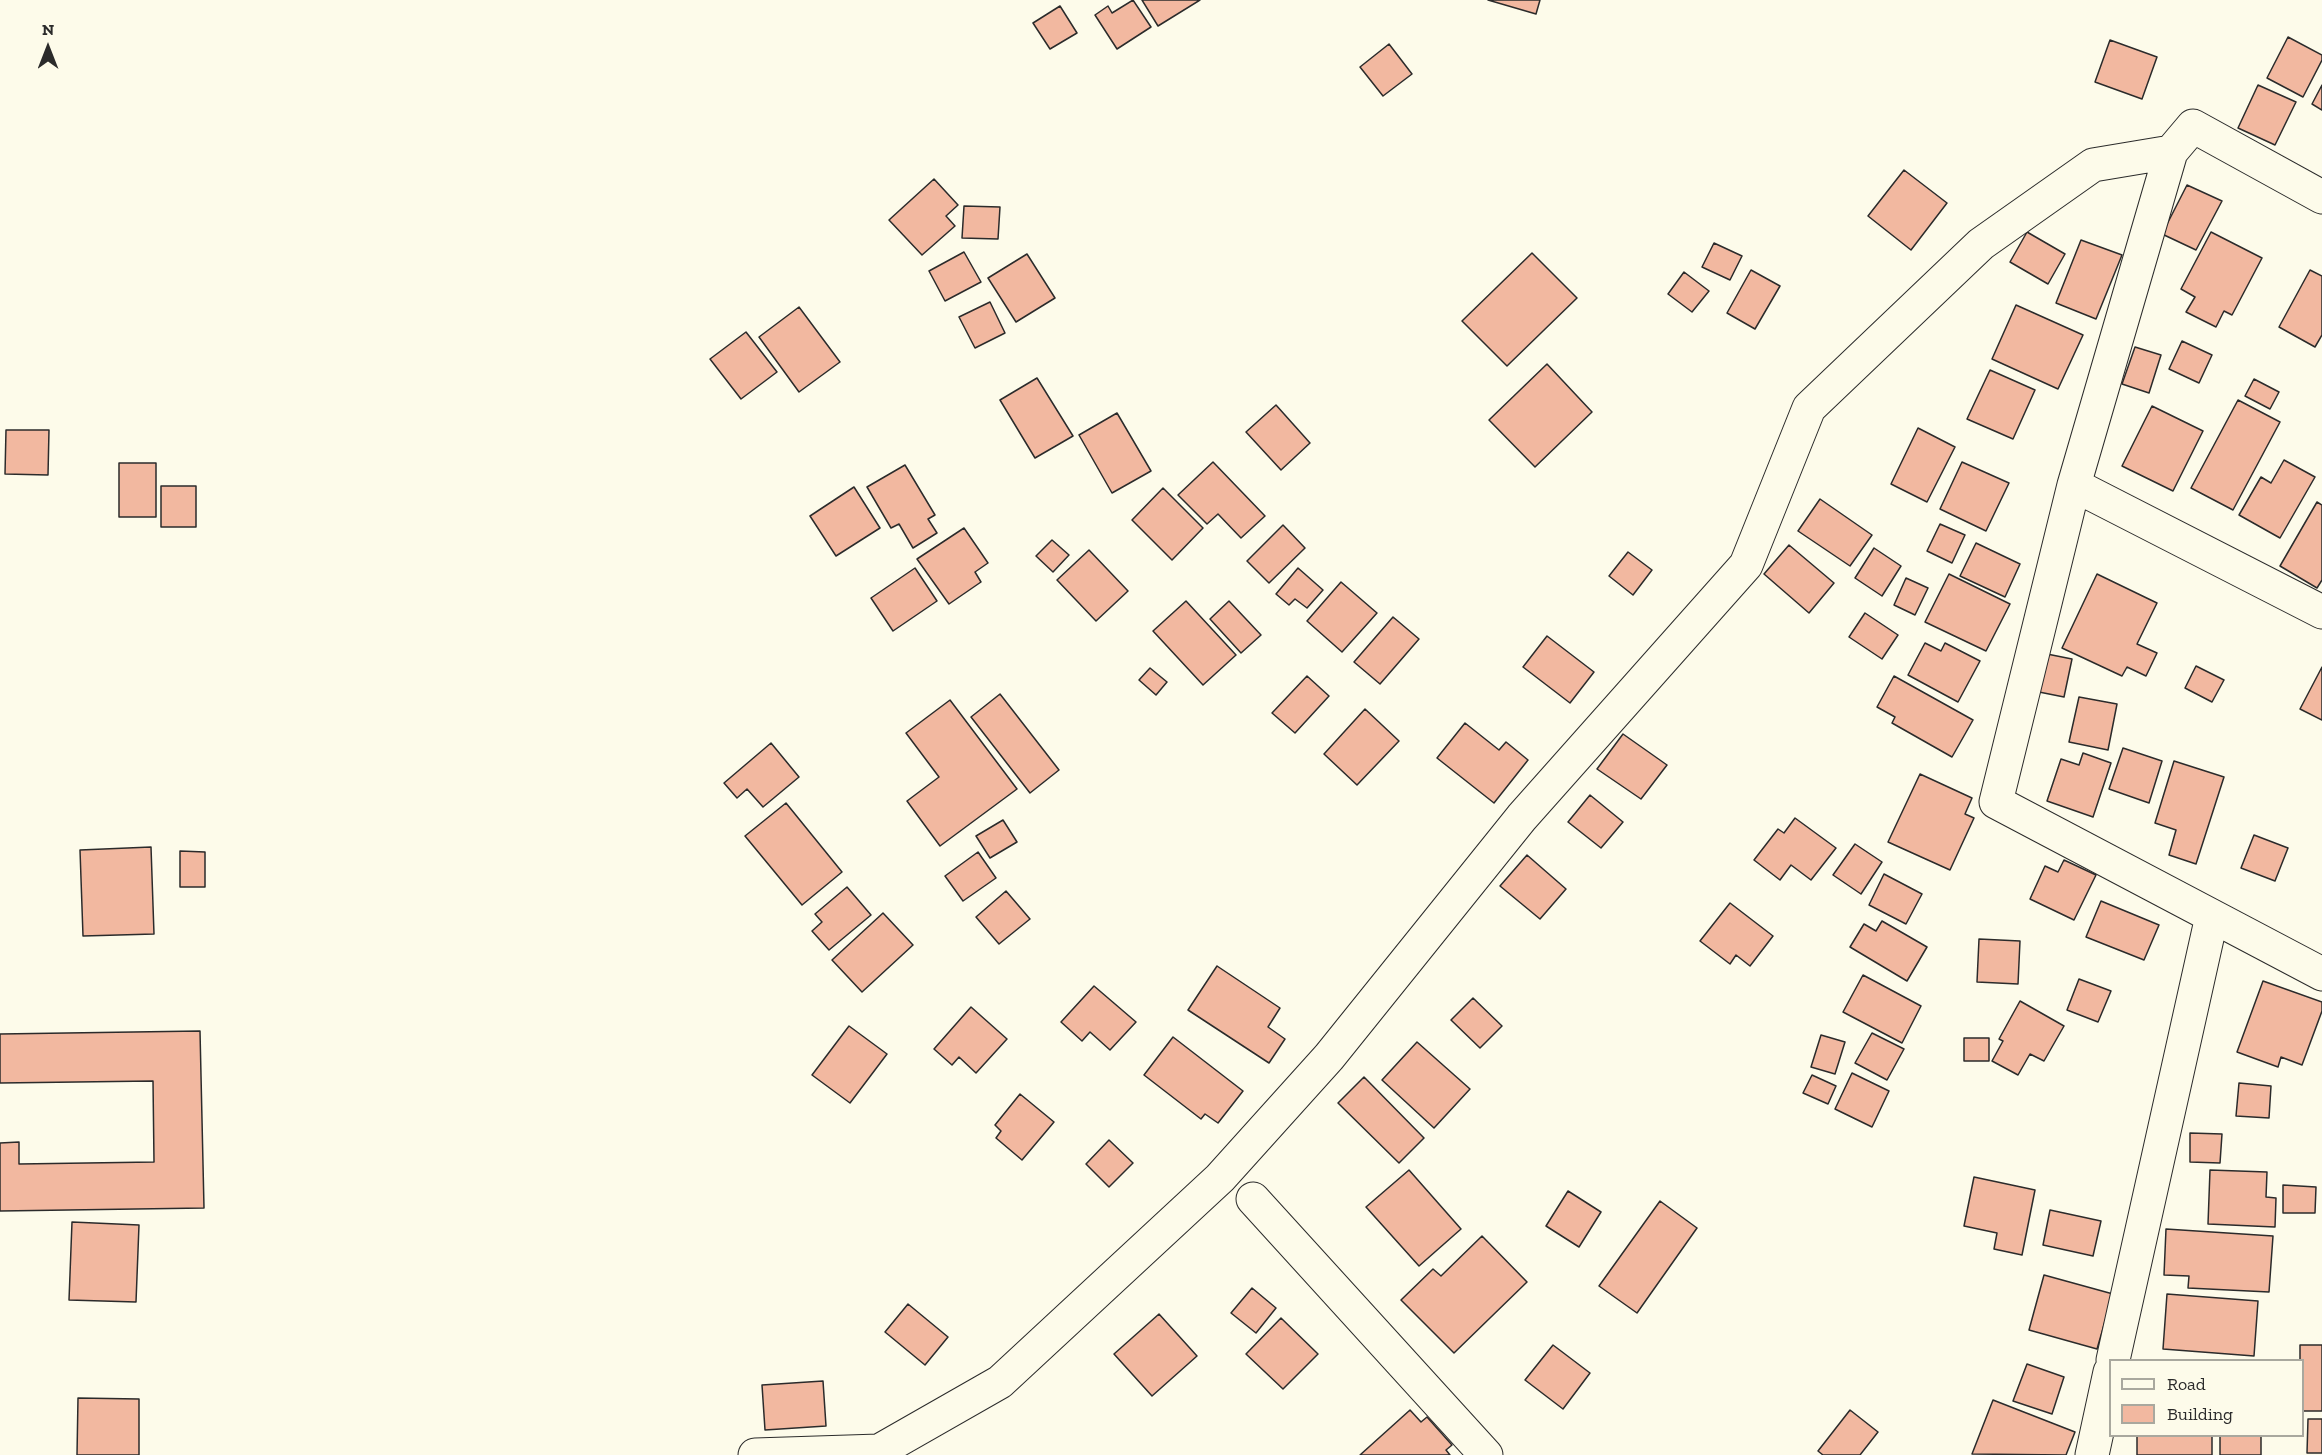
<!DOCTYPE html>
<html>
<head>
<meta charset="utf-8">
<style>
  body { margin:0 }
  #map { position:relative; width:2322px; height:1455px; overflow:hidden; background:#fdfbea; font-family:"Zilla Slab",serif }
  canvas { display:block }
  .legend { position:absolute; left:2109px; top:1359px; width:195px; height:78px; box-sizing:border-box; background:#fdfbea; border:2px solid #a9a89e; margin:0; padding:8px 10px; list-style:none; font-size:18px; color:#2b2b2b }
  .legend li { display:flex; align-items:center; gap:12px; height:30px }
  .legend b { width:30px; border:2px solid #a9a89e }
  .north { position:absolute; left:18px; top:18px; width:60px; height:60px; -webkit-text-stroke:4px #fdfbea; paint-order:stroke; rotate:0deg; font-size:16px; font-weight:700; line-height:24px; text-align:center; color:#2b2b2b }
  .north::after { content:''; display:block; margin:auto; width:21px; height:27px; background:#2b2b2b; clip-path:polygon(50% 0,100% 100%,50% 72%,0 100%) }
</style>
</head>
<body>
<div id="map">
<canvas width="2322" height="1455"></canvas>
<ul class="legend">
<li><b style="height:8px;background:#fdfbea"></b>Road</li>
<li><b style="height:16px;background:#f2b8a0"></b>Building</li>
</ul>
<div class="north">N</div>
</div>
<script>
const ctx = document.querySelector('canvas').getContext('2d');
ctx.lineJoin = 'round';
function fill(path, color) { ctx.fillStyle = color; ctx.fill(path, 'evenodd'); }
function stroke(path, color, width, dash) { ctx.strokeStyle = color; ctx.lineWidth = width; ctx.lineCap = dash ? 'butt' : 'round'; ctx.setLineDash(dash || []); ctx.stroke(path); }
const building = new Path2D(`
  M1133 0 1151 27 1117 49 1095 15 1108 6 1112 13Z
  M1142 0H1200L1158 26Z
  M1488 0H1540L1536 14Z
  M1060 6 1077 33 1050 49 1033 23Z
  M2288 37 2322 55V60L2303 97 2267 78Z
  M2110 40 2157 57 2142 99 2095 82Z
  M1389 44 1412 74 1383 96 1360 67Z
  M2258 85 2296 102 2275 145 2238 128Z
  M2322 85V110L2312 104Z
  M1904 170 1947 203 1911 250 1868 216Z
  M934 179 958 205 946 216 955 226 922 255 889 220Z
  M2187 185 2222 201 2196 250 2162 234Z
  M964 206 1000 207 998 239 962 238Z
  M2027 232 2065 254 2048 284 2010 262Z
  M2211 232 2262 258 2232 315 2224 311 2216 327 2186 312 2195 297 2181 289Z
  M2081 240 2122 255 2096 319 2056 303Z
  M1714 243 1742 256 1730 280 1702 267Z
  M964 252 981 282 945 301 929 271Z
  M1532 253 1577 298 1507 366 1462 321Z
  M1027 254 1055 298 1016 322 988 278Z
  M1751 270 1780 286 1755 329 1727 313Z
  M2310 270 2322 276V335L2315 347 2279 327Z
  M1684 272 1709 291 1692 312 1668 294Z
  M990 302 1005 333 975 348 959 317Z
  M2016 305 2083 335 2058 389 1992 359Z
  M799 307 840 362 799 392 759 337Z
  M746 332 777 372 741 399 710 359Z
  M2182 341 2212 355 2199 383 2169 369Z
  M2135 347 2161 355 2149 393 2122 384Z
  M1547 364 1592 412 1535 467 1489 420Z
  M1990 370 2035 390 2013 439 1967 419Z
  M1037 378 1073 436 1035 458 1000 400Z
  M2254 379 2279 392 2270 409 2245 396Z
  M2238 400 2280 422 2233 510 2191 488Z
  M1276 405 1310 443 1281 470 1246 432Z
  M2152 406 2203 431 2173 491 2122 466Z
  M1117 413 1151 471 1112 493 1079 435Z
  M1918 428 1955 447 1927 502 1891 484Z
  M6 430H49L48 475 5 474Z
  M2284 460 2315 477 2280 538 2239 515 2261 477 2271 483Z
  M1213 462 1265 516 1241 538 1218 514 1207 524 1178 495Z
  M1962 462 2009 483 1986 531 1940 509Z
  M119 463H156V517H119Z
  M905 465 935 515 928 519 937 533 913 548 899 524 891 528 867 487Z
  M161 486H196V527H161Z
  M854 487 880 528 836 556 810 516Z
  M1163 488 1203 528 1172 560 1132 520Z
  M1820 499 1872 535 1850 566 1798 531Z
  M2317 502 2322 505V580L2317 588 2280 566Z
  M1940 524 1965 535 1952 563 1927 551Z
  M1283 525 1305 548 1269 583 1247 561Z
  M964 528 988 563 975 572 981 582 949 604 917 559Z
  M1052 540 1069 555 1053 572 1036 556Z
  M1976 543 2020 564 2005 597 1960 576Z
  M1789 545 1834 583 1809 613 1764 574Z
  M1874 548 1901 566 1882 596 1855 578Z
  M1089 550 1128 591 1096 621 1057 580Z
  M1628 552 1652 570 1633 595 1609 576Z
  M915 568 937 601 893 631 871 598Z
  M1298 568 1323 590 1307 608 1295 599 1289 605 1276 594Z
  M1949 574 2010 604 1986 651 1925 622Z
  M2097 574 2157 603 2137 644 2157 653 2146 676 2127 667 2122 676 2062 648Z
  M1906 578 1928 588 1915 615 1894 605Z
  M1341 582 1377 613 1342 652 1307 621Z
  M1186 601 1236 655 1203 685 1153 631Z
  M1229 601 1261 635 1241 653 1210 619Z
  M1865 613 1898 635 1882 659 1849 637Z
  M1393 617 1419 639 1380 684 1354 662Z
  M1547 636 1594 672 1570 703 1523 667Z
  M1925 643 1941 651 1945 643 1980 661 1958 702 1908 675Z
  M2047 654 2072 659 2064 697 2039 692Z
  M2196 666 2224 680 2212 702 2185 688Z
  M2322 667V720L2300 709Z
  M1150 668 1167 682 1156 695 1139 680Z
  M1307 676 1329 696 1295 733 1272 713Z
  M1894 676 1973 720 1952 757 1892 723 1895 717 1877 707Z
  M1000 694 1059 770 1030 793 971 717Z
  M2079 697 2117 704 2108 750 2069 742Z
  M950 700 1017 789 940 846 907 801 939 777 906 733Z
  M1365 709 1399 741 1357 785 1324 754Z
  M1465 723 1499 750 1506 742 1528 760 1494 803 1437 758Z
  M1623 734 1667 765 1641 799 1597 769Z
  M771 743 799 777 763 807 747 789 737 798 724 783Z
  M2123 748 2162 761 2149 803 2109 789Z
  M2083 753 2111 763 2093 817 2047 801 2061 759 2079 765Z
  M2174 761 2224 777 2196 864 2169 855 2176 830 2155 823Z
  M1920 774 1972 798 1965 814 1974 818 1950 870 1888 842Z
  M1590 795 1623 822 1601 848 1568 822Z
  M786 803 842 872 802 905 745 836Z
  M1795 818 1836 848 1811 880 1791 865 1780 880 1754 860 1778 829 1784 833Z
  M1003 820 1017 842 990 858 976 836Z
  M2254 835 2288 848 2275 881 2241 868Z
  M1855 844 1882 862 1861 894 1833 875Z
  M151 847 154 934 83 936 80 850Z
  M180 851 205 852V887H180Z
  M978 852 996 878 963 901 945 876Z
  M1527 855 1566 889 1540 919 1500 886Z
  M2064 860 2096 875 2074 920 2030 899 2045 866 2058 872Z
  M1884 874 1922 894 1906 924 1869 905Z
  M847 887 871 915 829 950 812 931 822 922 815 914Z
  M1006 891 1030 919 999 944 976 917Z
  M2101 901 2159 925 2144 960 2086 937Z
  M1730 903 1773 936 1750 966 1736 955 1730 964 1700 941Z
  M883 913 913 945 862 992 832 960Z
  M1882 921 1927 947 1907 981 1850 947 1864 924 1876 931Z
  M1979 939 2020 941 2018 984 1977 982Z
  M1217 966 1280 1008 1268 1027 1285 1039 1269 1063 1188 1010Z
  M1863 975 1921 1006 1902 1043 1843 1012Z
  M2079 979 2111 991 2098 1022 2067 1010Z
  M2263 981 2322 1002V1011L2302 1065 2281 1057 2278 1067 2237 1052Z
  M1094 986 1136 1022 1110 1050 1090 1032 1082 1041 1061 1022Z
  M1473 998 1502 1026 1480 1048 1451 1020Z
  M2020 1001 2064 1026 2044 1061 2030 1054 2018 1075 1992 1061 2003 1041 1999 1039Z
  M971 1007 1007 1039 976 1073 959 1057 952 1065 934 1049Z
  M849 1026 887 1054 850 1103 812 1075Z
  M200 1031 204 1208 0 1211V1143L19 1142V1164L154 1162 153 1081 0 1083V1034Z
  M1872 1033 1904 1049 1887 1080 1855 1063Z
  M1821 1035 1845 1042 1835 1074 1811 1067Z
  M1173 1037 1243 1091 1218 1123 1205 1114 1201 1119 1144 1075Z
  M1964 1038H1989V1061H1964Z
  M1417 1042 1470 1089 1434 1128 1382 1080Z
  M1852 1073 1889 1091 1872 1127 1835 1109Z
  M1812 1075 1836 1086 1828 1104 1803 1093Z
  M1364 1077 1424 1138 1399 1163 1338 1103Z
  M2239 1083 2271 1086 2269 1118 2236 1116Z
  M1020 1094 1054 1122 1022 1160 996 1138 1001 1131 995 1125Z
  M2190 1133 2222 1134 2220 1163 2190 1162Z
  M1109 1140 1133 1163 1109 1187 1086 1164Z
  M1409 1170 1461 1229 1419 1266 1366 1207Z
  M2210 1170 2267 1172 2266 1197 2276 1198 2275 1227 2208 1224Z
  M1974 1177 2035 1190 2022 1255 1994 1249 1997 1233 1964 1226Z
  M2283 1185 2316 1187 2315 1213H2283Z
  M1568 1191 1601 1212 1579 1247 1546 1226Z
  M1660 1201 1697 1228 1637 1313 1599 1286Z
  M2050 1210 2101 1221 2093 1256 2043 1245Z
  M72 1222 139 1225 136 1302 69 1300Z
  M2166 1229 2273 1236 2269 1292 2188 1288 2189 1276 2164 1275Z
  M1482 1236 1527 1282 1454 1353 1401 1300 1433 1269 1441 1276Z
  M2044 1275 2113 1294 2097 1349 2029 1330Z
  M1252 1288 1276 1308 1256 1333 1231 1313Z
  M2167 1294 2258 1301 2254 1356 2163 1349Z
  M908 1304 948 1337 925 1365 885 1332Z
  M1159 1314 1197 1356 1152 1396 1114 1354Z
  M1281 1318 1318 1354 1283 1389 1246 1354Z
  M1553 1345 1590 1373 1563 1409 1525 1380Z
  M2300 1345H2322V1411H2302V1360H2300Z
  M2027 1364 2064 1377 2052 1414 2013 1401Z
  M823 1381 826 1426 765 1430 762 1385Z
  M78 1398 139 1399V1455H77Z
  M1993 1400 2075 1432 2066 1455 1972 1454Z
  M1410 1410 1421 1422 1427 1417 1452 1445 1446 1450 1450 1455H1360Z
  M1850 1410 1878 1432 1860 1455H1823L1818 1451Z
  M2308 1419H2322V1453H2307Z
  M2137 1436H2212V1455H2137Z
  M2220 1436H2261V1455H2220Z`);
fill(building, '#f2b8a0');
stroke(building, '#2b2b2b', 1.5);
const minor = new Path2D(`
  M2322 197 2193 126 2171 152 2074 485 1996 802 2322 974
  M2074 485 2322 612
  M1253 1199 1486 1455
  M2113 1360 2212 916
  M755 1455 879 1451 1000 1382 1220 1178 1329 1057 1522 817 1746 565 1809 408 1981 244 2093 165 2171 152
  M2092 1455 2110 1372`);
stroke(minor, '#2b2b2b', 35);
stroke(minor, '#fdfbea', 33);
</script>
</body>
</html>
